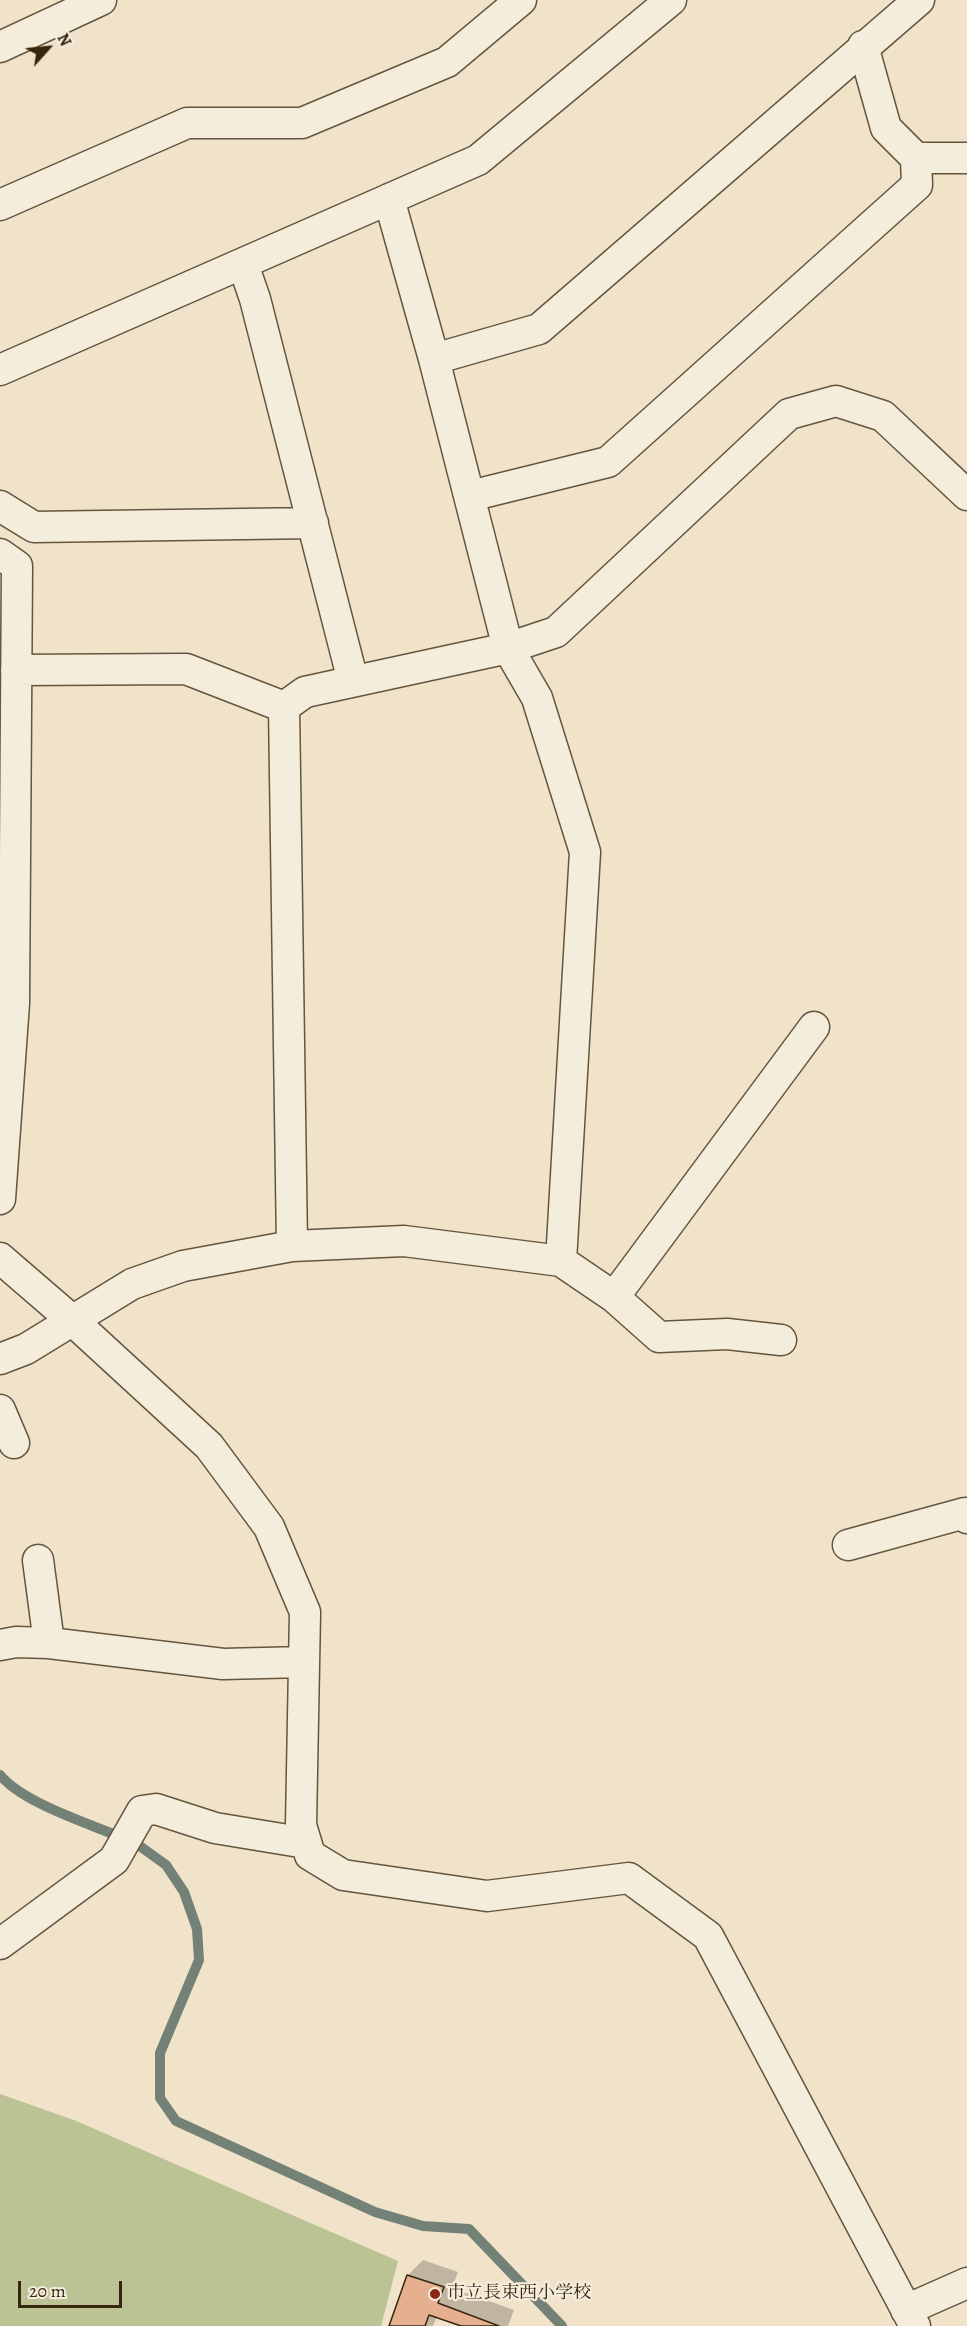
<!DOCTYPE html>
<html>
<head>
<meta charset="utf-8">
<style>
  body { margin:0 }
  #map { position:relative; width:967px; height:2326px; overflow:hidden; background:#f0e3c9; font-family:Alegreya,serif }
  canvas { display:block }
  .north { position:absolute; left:18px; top:18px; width:60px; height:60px; -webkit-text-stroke:4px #f5eddc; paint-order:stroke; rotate:63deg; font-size:16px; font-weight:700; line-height:24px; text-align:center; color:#36260f }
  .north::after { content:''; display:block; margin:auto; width:21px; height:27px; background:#36260f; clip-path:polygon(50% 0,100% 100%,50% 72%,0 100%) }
  .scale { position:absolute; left:18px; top:2281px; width:104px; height:27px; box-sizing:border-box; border:3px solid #36260f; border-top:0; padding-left:8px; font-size:18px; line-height:21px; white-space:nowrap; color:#36260f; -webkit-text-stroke:4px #f5eddc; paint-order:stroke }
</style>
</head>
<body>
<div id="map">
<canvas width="967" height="2326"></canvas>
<div class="north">N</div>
<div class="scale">20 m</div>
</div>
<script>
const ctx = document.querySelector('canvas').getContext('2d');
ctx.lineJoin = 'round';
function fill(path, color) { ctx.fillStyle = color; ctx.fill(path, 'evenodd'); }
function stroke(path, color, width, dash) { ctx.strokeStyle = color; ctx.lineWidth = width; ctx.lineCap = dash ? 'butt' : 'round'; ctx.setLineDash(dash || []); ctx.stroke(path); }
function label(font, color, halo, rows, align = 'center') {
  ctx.font = font + ' Alegreya,"Noto Serif JP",serif'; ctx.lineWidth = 4.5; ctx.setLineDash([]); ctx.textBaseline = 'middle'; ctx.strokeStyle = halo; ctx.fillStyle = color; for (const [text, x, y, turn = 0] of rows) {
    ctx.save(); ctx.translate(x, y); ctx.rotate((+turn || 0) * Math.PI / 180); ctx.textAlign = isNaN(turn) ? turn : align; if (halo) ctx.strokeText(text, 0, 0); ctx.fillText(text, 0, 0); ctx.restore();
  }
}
fill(new Path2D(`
  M0 2094 74 2120 398 2261 381 2326H0Z`), '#bbc395');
fill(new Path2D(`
  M423 2260 458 2272 452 2288 514 2310 508 2326H466L437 2316 433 2326H391L408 2275Z`), '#0003');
stroke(new Path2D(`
  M0 1775C22 1802 84 1822 118 1836
  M137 1844 166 1865 184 1892 197 1929 199 1960 160 2053V2098L176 2121 375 2212 423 2226 469 2229 562 2326`), '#738176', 10);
const building = new Path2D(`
  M407 2275 444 2287 438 2303 499 2326H461L429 2315 425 2326H389Z`);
fill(building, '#e6b090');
stroke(building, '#36260f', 1.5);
const street = new Path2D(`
  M863 46 886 128 916 158H967
  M0 47 101 0
  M389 199 434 359 508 648 537 698 585 852 561 1261
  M0 205 187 123H302L447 62 521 0
  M243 264 255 299 353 681
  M434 359 539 329 919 0
  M0 370 478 160 671 0
  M470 496 608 462 917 185 916 158
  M0 506 34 527 313 523
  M0 554 17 566 14 1003 0 1199
  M16 670 186 669 284 707
  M292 1246 284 707 305 692 508 648 556 632 789 414 836 401 883 416 967 495
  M0 1258 73 1321 209 1446 269 1527 305 1612 301 1825 310 1855 343 1875 487 1896 629 1878 708 1936 915 2326
  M614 1297 814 1027
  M0 1359 26 1349 132 1284 183 1266 292 1246 404 1241 561 1261 614 1297 659 1337 727 1334 781 1340
  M0 1410 14 1443
  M848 1545 965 1513 967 1518
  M38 1560 49 1643
  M0 1645 16 1642 49 1643 223 1664 304 1662
  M0 1944 114 1860 142 1811 156 1809 215 1828 306 1843
  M906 2310 967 2283`);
stroke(street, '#64553e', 33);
stroke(street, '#f5eddc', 30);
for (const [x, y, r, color] of [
  [435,2294,6,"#8f2418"]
]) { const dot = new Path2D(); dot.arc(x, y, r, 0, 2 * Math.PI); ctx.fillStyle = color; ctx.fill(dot); stroke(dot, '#f5eddc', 2); }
label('18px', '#36260f', '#f5eddc', [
  ["市立長束西小学校",447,2294]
], 'left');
</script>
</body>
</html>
